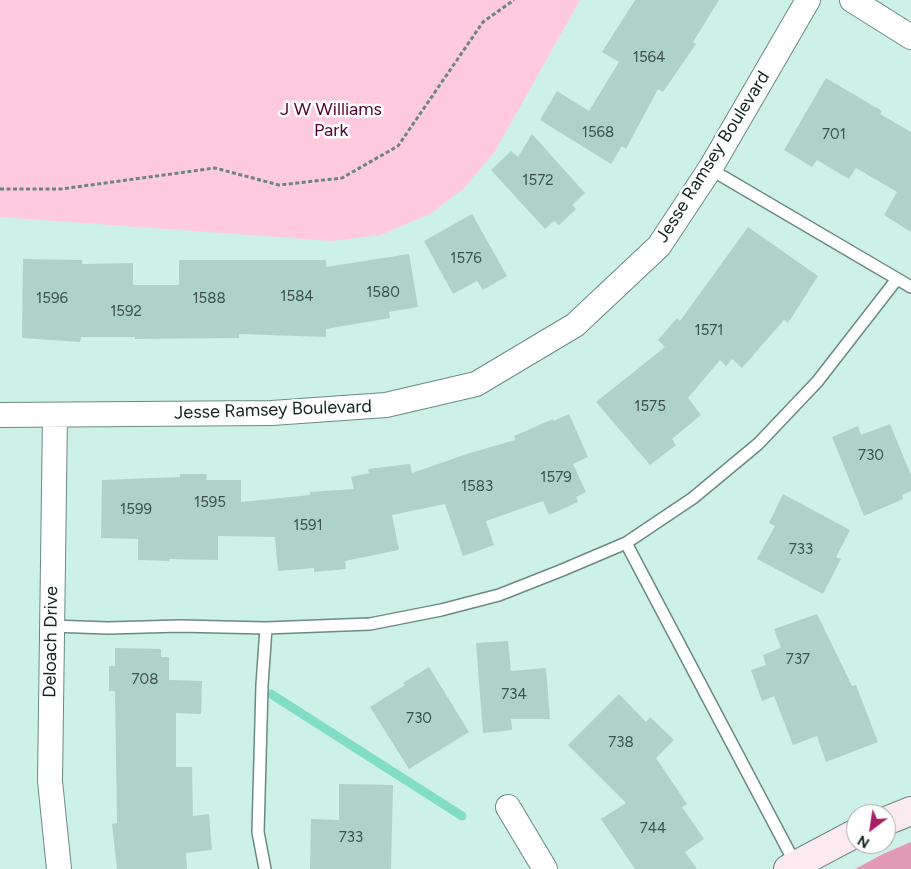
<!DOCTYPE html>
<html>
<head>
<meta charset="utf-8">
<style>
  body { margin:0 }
  #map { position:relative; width:911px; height:869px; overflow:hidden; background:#cdf1e7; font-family:Figtree,sans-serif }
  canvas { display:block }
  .north { position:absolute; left:846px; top:804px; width:50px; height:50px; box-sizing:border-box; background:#fff; border:1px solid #a2a8a6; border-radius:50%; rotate:211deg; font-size:14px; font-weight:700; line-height:20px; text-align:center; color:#172521 }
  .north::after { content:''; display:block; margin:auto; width:18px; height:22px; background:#a71e65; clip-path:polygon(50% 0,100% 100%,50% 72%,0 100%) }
</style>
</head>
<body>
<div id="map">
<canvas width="911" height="869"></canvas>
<div class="north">N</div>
</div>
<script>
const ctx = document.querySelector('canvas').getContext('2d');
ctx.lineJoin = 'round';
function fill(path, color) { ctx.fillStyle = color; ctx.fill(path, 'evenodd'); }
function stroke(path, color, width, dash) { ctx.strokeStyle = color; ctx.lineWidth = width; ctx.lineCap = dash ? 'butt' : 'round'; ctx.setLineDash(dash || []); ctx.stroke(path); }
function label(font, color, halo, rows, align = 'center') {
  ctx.font = font + ' Figtree,sans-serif'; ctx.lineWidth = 5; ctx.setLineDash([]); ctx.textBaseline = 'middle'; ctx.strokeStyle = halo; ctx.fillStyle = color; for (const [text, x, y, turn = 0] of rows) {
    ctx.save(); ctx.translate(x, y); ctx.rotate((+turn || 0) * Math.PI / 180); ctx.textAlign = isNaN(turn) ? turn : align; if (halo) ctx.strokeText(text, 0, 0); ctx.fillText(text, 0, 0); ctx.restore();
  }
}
fill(new Path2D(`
  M0 0H580L494 153 463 189 430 214 380 235 332 241 0 217Z`), '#ffcadd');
fill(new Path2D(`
  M911 842V869H855L883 854Z`), '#e39ab6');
stroke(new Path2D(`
  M271 694 462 816`), '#82ddc6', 9);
fill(new Path2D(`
  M635 0H719L693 42 696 44 663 92 658 89 626 149 622 146 611 164 540 120 557 91 589 111 619 62 602 52Z
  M826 78 882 111 880 114 911 132V232L884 215 897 192 856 168 849 179 817 160 812 167 784 150Z
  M532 134 585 193 572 205 576 209 559 225 554 221 545 229 491 170 511 151 518 157Z
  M472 214 507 276 483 290 477 281 453 294 424 241Z
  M748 227 818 276 788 323 784 320 742 368 732 359 726 366 720 360 688 398 701 415 672 439 676 445 650 465 596 402 665 347 658 340 677 318 680 321Z
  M409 254 418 307 389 312 390 318 326 329V337L239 334V338L135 339V337H81L80 342 22 338 23 259 82 260V264L133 263V285H179V260H326V267Z
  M569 414 588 457 573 464 586 492 576 497 578 502 549 515 543 501 486 521 494 545 463 556 445 504 392 515 399 550 345 561 346 569 314 572V568L278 571 275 537 218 536V560L169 559V561L138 560V539L101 538 102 480 180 477V474H207L206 480H241V502L310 495V492L354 489 351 477 369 473 368 469 410 464 412 473 470 453 515 440 514 436 553 419 554 421Z
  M890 424 911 475V491L902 495 903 499 864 516 832 437 858 426 861 435Z
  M783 494 850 530 836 557 841 559 823 594 757 559 775 526 769 523Z
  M817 614 852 686 856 685 878 742 826 762 817 736 793 745 774 696 762 701 751 670 766 665 763 655 781 648 774 629Z
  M508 641 511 671 546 668 550 719H511L512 730 483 733 476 643Z
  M115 648 161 649V657H169V680L202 681 201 714 176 713V767H192L193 816 209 814 212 850 186 853 187 869H117L112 824 117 823 115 691H109V666H115Z
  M429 667 469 732 409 769 370 707 405 685 403 683Z
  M619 694 646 722 650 717 674 740 656 758 687 804 682 807 704 839 685 852 697 869H635L601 819 626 803 568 745Z
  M339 784 393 785 391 869H310L311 819 339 820Z`), '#afd2c8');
const lane = new Path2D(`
  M710 169 911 287
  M626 543 796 865
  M51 626 108 628 180 626 266 628 370 624 441 610 499 595 560 571 626 543 693 498 758 444 817 382 897 279
  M265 869 258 832 262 685 266 628`);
const street = new Path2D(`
  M852 0 911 37
  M0 415 272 413 386 405 476 384 575 325 659 246 710 169 808 0
  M55 415 50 781 59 869
  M508 807 545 869`);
const secondary = new Path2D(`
  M886 821 911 811
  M788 869 856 833`);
stroke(lane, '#6a8b82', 14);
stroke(street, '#6a8b82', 26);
stroke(secondary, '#6a8b82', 30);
stroke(new Path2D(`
  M0 189H61L215 168 279 185 342 178 398 146 483 22 514 0`), '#6c857e', 3, [4, 2.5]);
stroke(lane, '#fff', 11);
stroke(street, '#fff', 24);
stroke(secondary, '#fbebf1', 28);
label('15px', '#3d504b', null, [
  ["1564",649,58],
  ["1568",598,133],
  ["701",834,135],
  ["1572",538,181],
  ["1576",466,259],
  ["1580",383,293],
  ["1584",297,297],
  ["1596",52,299],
  ["1588",209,299],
  ["1592",126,312],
  ["1571",709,331],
  ["1575",650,407],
  ["730",871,456],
  ["1579",556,478],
  ["1583",477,487],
  ["1595",210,503],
  ["1599",136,510],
  ["1591",308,526],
  ["733",801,550],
  ["737",798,660],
  ["708",145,680],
  ["734",514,695],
  ["730",419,719],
  ["738",621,743],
  ["744",653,829],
  ["733",351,838]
]);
label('18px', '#56002f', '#fff', [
  ["J W Williams",331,110],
  ["Park",331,131]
]);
label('18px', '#172521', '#fff', [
  ["Jesse Ramsey Boulevard",713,157,-58],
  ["Jesse Ramsey Boulevard",273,410,-2],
  ["Deloach Drive",51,642,-89]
]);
</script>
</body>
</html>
